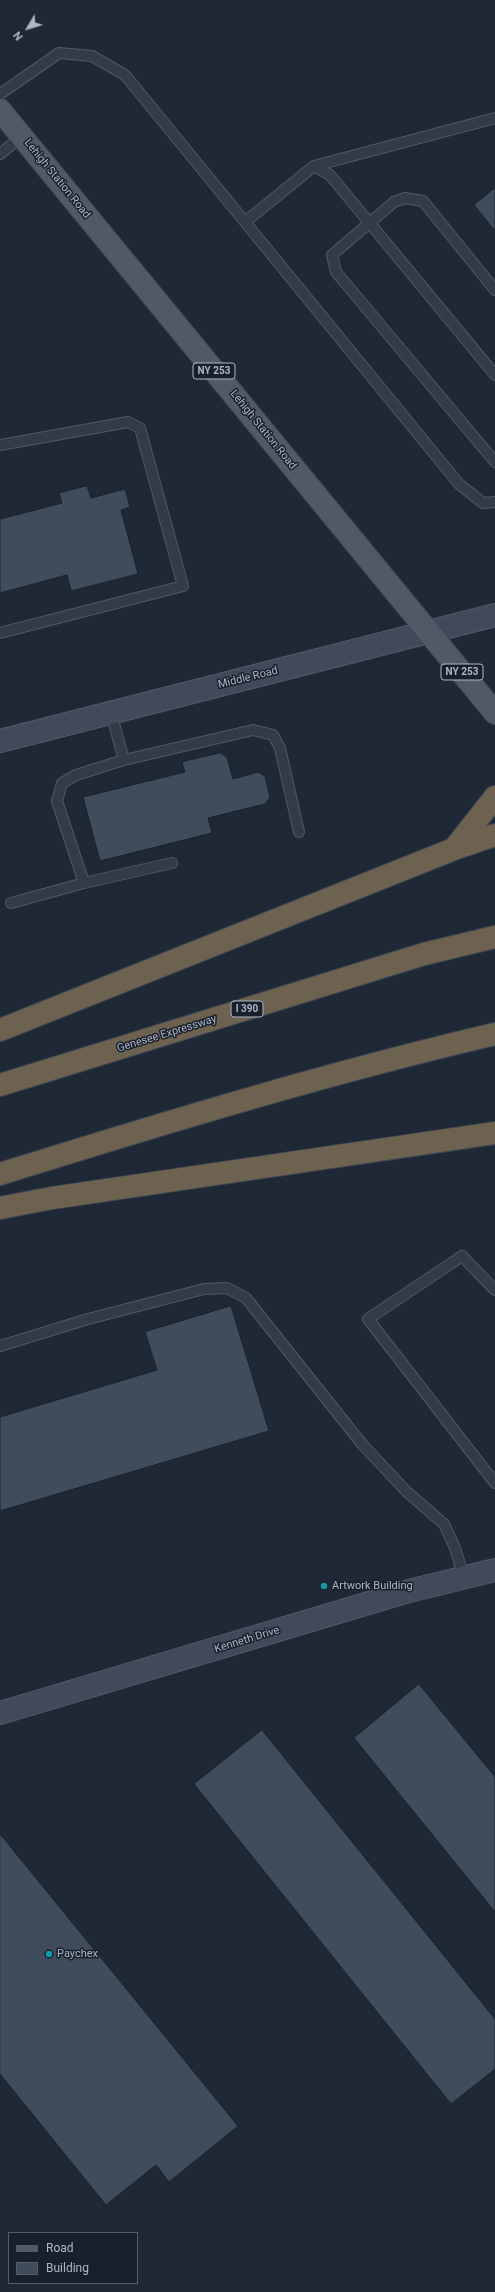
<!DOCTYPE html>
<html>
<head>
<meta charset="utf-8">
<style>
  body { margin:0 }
  #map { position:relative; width:495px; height:2292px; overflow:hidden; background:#1f2936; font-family:Roboto,sans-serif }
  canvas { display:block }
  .legend { position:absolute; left:8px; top:2232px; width:130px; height:52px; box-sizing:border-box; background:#18202b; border:1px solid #545c68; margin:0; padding:5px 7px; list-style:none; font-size:12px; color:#adb6c4 }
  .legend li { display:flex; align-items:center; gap:8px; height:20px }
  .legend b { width:20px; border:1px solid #545c68 }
  .north { position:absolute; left:8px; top:8px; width:40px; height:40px; -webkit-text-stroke:3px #18202b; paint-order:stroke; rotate:232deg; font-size:11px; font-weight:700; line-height:16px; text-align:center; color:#adb6c4 }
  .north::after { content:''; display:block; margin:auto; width:14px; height:18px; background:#adb6c4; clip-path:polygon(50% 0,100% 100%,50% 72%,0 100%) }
</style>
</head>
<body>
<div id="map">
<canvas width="495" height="2292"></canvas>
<ul class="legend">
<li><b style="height:5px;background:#505a67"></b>Road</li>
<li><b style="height:11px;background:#404c5b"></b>Building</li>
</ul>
<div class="north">N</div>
</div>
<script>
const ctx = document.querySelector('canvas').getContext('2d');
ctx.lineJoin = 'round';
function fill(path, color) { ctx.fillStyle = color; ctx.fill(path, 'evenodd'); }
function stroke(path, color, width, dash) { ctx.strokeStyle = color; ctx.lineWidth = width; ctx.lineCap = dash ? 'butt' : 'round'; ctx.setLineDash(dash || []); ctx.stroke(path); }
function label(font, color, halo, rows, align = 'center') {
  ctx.font = font + ' Roboto,sans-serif'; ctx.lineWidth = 3; ctx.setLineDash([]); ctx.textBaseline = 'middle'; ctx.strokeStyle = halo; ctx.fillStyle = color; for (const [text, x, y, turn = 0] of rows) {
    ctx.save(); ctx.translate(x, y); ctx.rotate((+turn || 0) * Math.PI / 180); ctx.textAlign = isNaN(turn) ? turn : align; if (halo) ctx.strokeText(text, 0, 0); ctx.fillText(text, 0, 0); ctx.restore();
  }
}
const building = new Path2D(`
  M495 188V231L474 205Z
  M87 486 91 498 125 489 130 507 121 510 138 574 71 591 67 575 0 593V519L62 503 59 493Z
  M220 753 227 757 233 779 258 772 265 776 270 797 265 804 208 818 212 833 100 861 83 797 185 772 182 762Z
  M231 1306 269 1431 0 1511V1417L157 1370 145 1332Z
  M419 1684 495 1777V1912L354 1738Z
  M262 1730 495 2019V2069L451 2104 194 1784Z
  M0 1834 238 2126 169 2182 156 2165 106 2205 0 2074Z`);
fill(building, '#404c5b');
stroke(building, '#1a222d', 1);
const lane = new Path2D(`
  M0 94 59 53 92 56 125 75 459 484 483 503 495 502
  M0 154 22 136
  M314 166 330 175 495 375
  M245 222 314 166 495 118
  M495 290 423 201 405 198 394 202 332 255 336 272 495 462
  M0 445 128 422 140 428 183 586 0 633
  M111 713 124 760 253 730 273 735 280 748 299 832
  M124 760 76 775 62 783 57 801 84 883 172 863
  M11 903 84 883
  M495 1290 462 1256 368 1319 495 1483
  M0 1346 88 1319 204 1289 227 1288 246 1298 362 1444 407 1492 444 1524 455 1548 464 1577`);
const secondary = new Path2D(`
  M0 741 495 615
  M0 1713 409 1591 495 1570`);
const primary = new Path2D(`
  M0 110 495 713`);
const highway = new Path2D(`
  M454 849 495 797
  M0 1030 454 849 495 835
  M0 1085 424 954 495 937
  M0 1174C164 1123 328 1073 495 1034
  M0 1208 52 1198 495 1133`);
stroke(lane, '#505965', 12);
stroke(secondary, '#505965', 24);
stroke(primary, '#3c4450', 24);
stroke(highway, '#3d4651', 24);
stroke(lane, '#333b47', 10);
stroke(secondary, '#414a5a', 22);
stroke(primary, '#505a67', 22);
stroke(highway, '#6d6150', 22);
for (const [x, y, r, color] of [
  [324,1586,4,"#0f9aa8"],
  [49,1954,4,"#0f9aa8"]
]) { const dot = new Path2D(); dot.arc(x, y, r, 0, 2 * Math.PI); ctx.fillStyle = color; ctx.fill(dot); stroke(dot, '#18202b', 1.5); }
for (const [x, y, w] of [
  [214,371,42],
  [462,672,42],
  [247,1009,32]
]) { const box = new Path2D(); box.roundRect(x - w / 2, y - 8, w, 16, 3); ctx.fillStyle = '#18202b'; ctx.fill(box); stroke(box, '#adb6c4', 1); }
label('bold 10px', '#adb6c4', null, [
  ["NY 253",214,371],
  ["NY 253",462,672],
  ["I 390",247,1009]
]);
label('11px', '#adb6c4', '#18202b', [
  ["Lehigh Station Road",57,179,51],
  ["Lehigh Station Road",263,430,51],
  ["Middle Road",248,678,-14],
  ["Genesee Expressway",167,1034,-17],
  ["Kenneth Drive",247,1640,-17]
]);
label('11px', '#adb6c4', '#18202b', [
  ["Artwork Building",332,1586],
  ["Paychex",57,1954]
], 'left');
</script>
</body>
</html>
